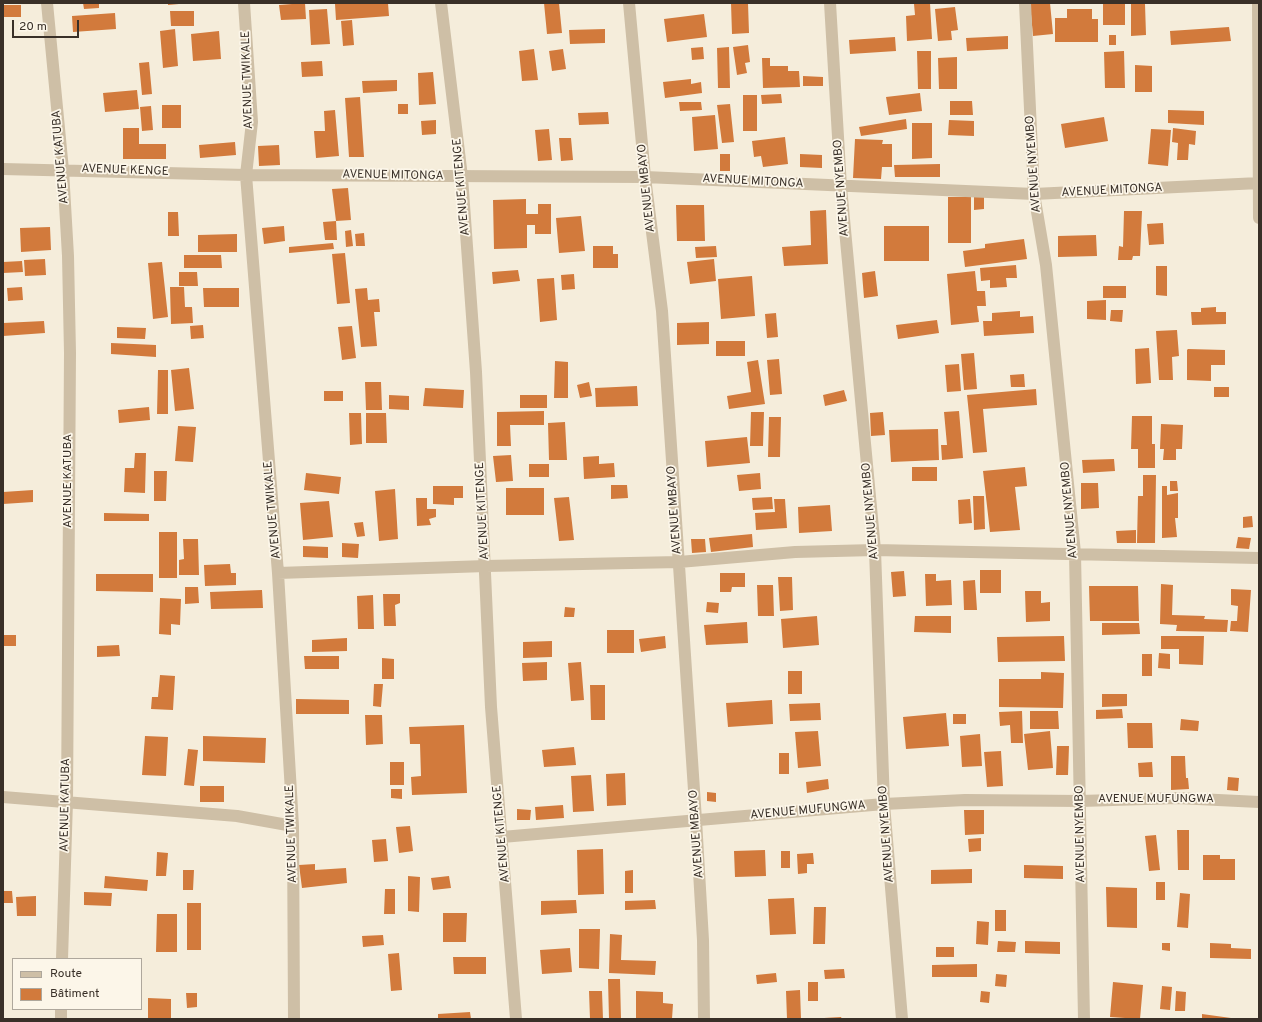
<!DOCTYPE html>
<html>
<head>
<meta charset="utf-8">
<style>
  body { margin:0 }
  #map { position:relative; width:1262px; height:1022px; overflow:hidden; background:#f5eddb; font-family:Overpass,sans-serif }
  canvas { display:block }
  .frame { position:absolute; inset:0; border:4px solid #393028; pointer-events:none }
  .legend { position:absolute; left:12px; top:958px; width:130px; height:52px; box-sizing:border-box; background:#fcf6e9; border:1px solid #aea79c; margin:0; padding:5px 7px; list-style:none; font-size:12px; color:#393028 }
  .legend li { display:flex; align-items:center; gap:8px; height:20px }
  .legend b { width:20px; border:1px solid #aea79c }
  .scale { position:absolute; left:12px; top:20px; width:67px; height:18px; box-sizing:border-box; border:2px solid #393028; border-top:0; padding-left:5px; font-size:12px; line-height:14px; white-space:nowrap; color:#393028; -webkit-text-stroke:3px #fcf6e9; paint-order:stroke }
</style>
</head>
<body>
<div id="map">
<canvas width="1262" height="1022"></canvas>
<div class="frame"></div>
<ul class="legend">
<li><b style="height:5px;background:#cebfa6"></b>Route</li>
<li><b style="height:11px;background:#d27a3c"></b>Bâtiment</li>
</ul>
<div class="scale">20 m</div>
</div>
<script>
const ctx = document.querySelector('canvas').getContext('2d');
ctx.lineJoin = 'round';
function fill(path, color) { ctx.fillStyle = color; ctx.fill(path, 'evenodd'); }
function stroke(path, color, width, dash) { ctx.strokeStyle = color; ctx.lineWidth = width; ctx.lineCap = dash ? 'butt' : 'round'; ctx.setLineDash(dash || []); ctx.stroke(path); }
function label(font, color, halo, rows, align = 'center') {
  ctx.font = font + ' Overpass,sans-serif'; ctx.lineWidth = 3.5; ctx.setLineDash([]); ctx.textBaseline = 'middle'; ctx.strokeStyle = halo; ctx.fillStyle = color; for (const [text, x, y, turn = 0] of rows) {
    ctx.save(); ctx.translate(x, y); ctx.rotate((+turn || 0) * Math.PI / 180); ctx.textAlign = isNaN(turn) ? turn : align; if (halo) ctx.strokeText(text, 0, 0); ctx.fillText(text, 0, 0); ctx.restore();
  }
}
fill(new Path2D(`
  M83 3H99V8L84 9Z
  M168 3H179V4L168 5Z
  M305 3 306 19 281 20 279 5Z
  M349 3H388L389 16 336 20 335 4Z
  M544 3H559L562 33 547 34Z
  M731 3H748L749 33 732 34Z
  M930 3 932 39 907 41 906 16 915 15 914 4Z
  M1030 3H1050L1053 34 1033 36Z
  M1103 3H1125V25H1103Z
  M1131 4H1145L1146 35 1131 36Z
  M3 5H21V17H3Z
  M955 7 958 30 951 31 952 40 938 41 935 9Z
  M327 9 330 44 311 45 309 10Z
  M1067 9H1092V19H1098V42H1055V18H1067Z
  M170 11H194V26H171Z
  M115 13 116 29 73 32 72 16Z
  M704 14 707 37 667 42 664 19Z
  M352 20 354 45 343 46 341 21Z
  M1229 27 1231 41 1171 45 1170 31Z
  M175 29 178 66 163 68 160 31Z
  M605 29V43L570 44 569 30Z
  M219 31 221 59 193 61 191 34Z
  M1109 35H1116V45H1109Z
  M1008 36V49L967 51 966 38Z
  M895 37 896 51 850 54 849 40Z
  M748 45 750 62 745 63 747 73 737 75 733 47Z
  M703 47 704 59 692 60 691 48Z
  M729 47 730 88H718L717 48Z
  M534 49 538 80 522 81 519 51Z
  M563 49 566 69 552 71 549 51Z
  M917 51H931V89H918Z
  M1124 51 1125 88H1105L1104 52Z
  M957 57V89H939L938 58Z
  M762 58H770V66H788V71H799L800 87 763 88Z
  M322 61 323 76 302 77 301 62Z
  M149 62 152 94 142 95 139 63Z
  M1135 65 1152 66V92H1135Z
  M433 72 436 104 419 105 418 73Z
  M803 76 823 77V86H803Z
  M691 79V84L701 82 702 93 665 98 663 82Z
  M397 80V91L363 93 362 81Z
  M137 90 139 109 105 112 103 93Z
  M920 93 922 111 889 115 886 97Z
  M781 94 782 103 762 104 761 95Z
  M743 95H757V131H743Z
  M360 97 364 157H349L345 98Z
  M950 101H972L973 115H950Z
  M679 102H701L702 110 680 111Z
  M398 104H408V114H398Z
  M730 104 734 142 722 143 717 105Z
  M162 105H181V128H162Z
  M151 106 153 130 142 131 140 107Z
  M335 110 339 156 316 158 314 131H325L324 111Z
  M1168 110 1204 111V125L1168 123Z
  M608 112 609 124 579 125 578 113Z
  M715 115 718 149 694 151 692 117Z
  M1104 117 1108 141 1065 148 1061 124Z
  M906 119 907 129 861 136 859 127Z
  M436 120V134L422 135 421 121Z
  M949 120 974 121V136L948 135Z
  M912 123H932V158L912 159Z
  M123 128H139V144H166V159H123Z
  M1173 128 1196 131 1195 145 1189 144 1188 160H1177L1178 143 1172 142Z
  M549 129 552 160 538 161 535 130Z
  M1151 129 1171 130 1168 166 1148 164Z
  M785 137 788 164 763 167 761 156 754 157 752 141Z
  M559 138H571L573 160 561 161Z
  M855 139 883 140 882 144H892V167H882L881 179 853 178Z
  M235 142 236 155 200 158 199 145Z
  M279 145 280 165 259 166 258 146Z
  M720 154H730V171H720Z
  M800 154 822 155V168L800 167Z
  M940 164V177H895L894 165Z
  M348 188 351 220 336 221 332 189Z
  M974 194H984V209L974 210Z
  M948 197H971V243H948Z
  M526 199V214H538V204H551V234H535V225H527V248L494 249 493 200Z
  M676 205H704L705 241H677Z
  M826 210 828 264 784 266 782 247 811 245 810 211Z
  M1124 211H1142L1140 256H1133L1132 260H1118L1119 246 1123 247Z
  M168 212H178L179 236H168Z
  M581 216 585 251 559 253 556 218Z
  M336 221 337 240H325L323 222Z
  M1163 223 1164 244 1149 245 1147 224Z
  M284 226 285 241 264 244 262 228Z
  M884 226H929V261H884Z
  M50 227 51 250 21 252 20 228Z
  M351 230 353 246 346 247 345 231Z
  M364 233 365 246H356L355 234Z
  M237 234V252H198V235Z
  M1096 235 1097 256 1058 257V236Z
  M1024 239 1027 259 965 267 963 251 985 248V244Z
  M333 243 334 249 289 253V247Z
  M593 246H613V254H618V268H593Z
  M716 246 717 257 696 258 695 247Z
  M345 253 350 303 337 304 332 254Z
  M184 255H221L222 268H184Z
  M45 259 46 275 25 276 24 260Z
  M714 259 716 281 690 284 687 262Z
  M22 261 23 272 3 273V262Z
  M162 262 168 317 153 319 148 263Z
  M1016 265 1017 278H1006L1007 287 990 288V280L981 281 980 268Z
  M1156 266H1167V296L1156 295Z
  M518 270 520 281 493 284 492 272Z
  M875 271 878 296 864 298 862 273Z
  M975 271 977 291H985L986 306H977L979 322 951 325 947 274Z
  M179 272H197L198 286H179Z
  M574 274 575 289 562 290 561 275Z
  M752 276 755 316 721 319 718 279Z
  M554 278 557 320 540 322 537 279Z
  M1103 286H1126V298H1103Z
  M22 287 23 300 8 301 7 288Z
  M170 287H184L185 307H192L193 323 171 324Z
  M203 288H239V307H204Z
  M367 288 368 300 379 299 380 312H374L377 346 361 347 355 289Z
  M1106 300V320L1087 319V301Z
  M1216 307V312H1226V324L1192 325 1191 312H1201V308Z
  M1111 310H1123L1122 322 1110 321Z
  M1020 311V317L1033 316 1034 333 984 336 983 321H992V313Z
  M776 313 778 337 767 338 765 314Z
  M937 320 939 333 898 339 896 325Z
  M44 321 45 333 3 336V323Z
  M709 322V344L677 345V323Z
  M203 325 204 338 191 339 190 326Z
  M352 326 356 358 342 360 338 327Z
  M117 327 146 328 145 339 117 338Z
  M1177 330 1179 356 1172 357 1173 380H1159L1156 331Z
  M716 341H745V356H716Z
  M111 343 156 345V357L111 354Z
  M1149 348 1151 383 1136 384 1135 349Z
  M1188 349 1225 350V365H1211V381L1187 380V350Z
  M974 353 977 389 964 390 961 354Z
  M779 359 782 394 770 395 767 360Z
  M758 360 765 404 729 409 727 396 751 392 747 362Z
  M555 361 568 362V398H554Z
  M959 364 961 391 947 392 945 365Z
  M189 368 194 409 175 411 171 370Z
  M158 370H168V414H157Z
  M1024 374 1025 387H1011L1010 375Z
  M365 382H381L382 410H366Z
  M589 382 592 396 580 398 577 385Z
  M637 386 638 406 596 407 595 388Z
  M1214 387H1229V397H1214Z
  M425 388 464 390 463 408 423 406Z
  M1036 389 1037 405 983 409 987 452 973 453 967 395Z
  M844 390 847 401 825 406 823 395Z
  M324 391H343V401H324Z
  M389 395 409 396V410L389 409Z
  M520 395H547V408H520Z
  M149 407 150 420 119 423 118 410Z
  M544 411V425H510L511 446H497V412Z
  M959 411 963 458 942 460 941 445H947L944 412Z
  M751 412H764L763 446H750Z
  M883 412 885 435 871 436 870 413Z
  M349 413H361L362 444 350 445Z
  M366 413H386L387 443H366Z
  M1132 416H1152V444H1155V468H1138V449H1131Z
  M769 417H781L780 457H768Z
  M565 422 567 460H549L548 423Z
  M1161 424 1183 425 1182 449H1176V460H1163L1164 449H1160Z
  M178 426 196 427 193 462 175 461Z
  M938 429 939 460 891 462 889 430Z
  M747 437 750 463 707 467 705 441Z
  M135 453H146L145 493 124 492 125 468H134Z
  M511 455 513 481 496 482 493 456Z
  M599 456V464L614 463 615 477 584 479 583 457Z
  M1114 459 1115 471 1083 473 1082 460Z
  M529 464H549V477H529Z
  M912 467H937V481H912Z
  M1025 467 1027 486 1015 487 1020 530 990 532 983 471Z
  M154 471H167L166 501H154Z
  M306 473 341 477 339 494 304 490Z
  M760 473 761 489 739 491 737 475Z
  M1143 475H1156L1155 543H1137L1138 496H1143Z
  M1170 481H1177L1178 491H1170Z
  M1081 483H1098L1099 508 1081 509Z
  M611 485H627L628 498 611 499Z
  M433 486H463V498H454V505L433 504Z
  M1162 486H1167V495L1178 493V518H1175L1177 537 1162 538Z
  M506 488H544V515H506Z
  M395 489 398 539 379 541 375 491Z
  M33 490V502L3 504V492Z
  M973 496H984L985 529 974 530Z
  M569 497 574 540 559 541 554 498Z
  M772 497 773 509 753 510 752 498Z
  M416 498H427V509H436V517L429 519 431 525 417 526Z
  M774 499H785L787 528 756 530 755 513 775 512Z
  M970 499 972 523 959 524 958 500Z
  M329 501 333 537 303 540 300 503Z
  M830 505 832 531 799 533 798 507Z
  M104 513 149 514V521H104Z
  M1252 516 1253 527 1243 528V517Z
  M363 522 365 536 357 537 354 523Z
  M1136 530V543H1117L1116 531Z
  M159 532H177V578H159Z
  M752 534 753 547 711 552 709 538Z
  M1238 537 1251 538 1249 549 1236 548Z
  M183 539H198L199 575H179V560L184 559Z
  M691 539H705L706 552 692 553Z
  M342 543 359 544 358 558 342 557Z
  M303 546 328 547V558L303 557Z
  M230 564 231 573H236V585L205 586 204 565Z
  M980 570H1001V593H980Z
  M904 571 906 596 893 597 891 572Z
  M720 573H745V587H732L731 592H720Z
  M96 574H153V592L96 591Z
  M925 574H936V581L951 580 952 605 926 606Z
  M778 577H792L793 610 780 611Z
  M975 580 977 610H964L963 581Z
  M1161 584 1173 585 1172 615 1205 616 1204 619 1228 620 1227 632 1176 631 1177 625 1160 624Z
  M757 585H773L774 616H758Z
  M1089 586H1138L1139 621H1090Z
  M185 587H198L199 603 185 604Z
  M1231 589 1251 590 1248 632 1230 631 1231 621H1237L1238 606 1231 605Z
  M262 590 263 608 211 609 210 592Z
  M1025 591H1041V603L1050 602V621L1026 622Z
  M383 594H400V603L395 605 396 626H384Z
  M373 595 374 629H358L357 596Z
  M160 598 181 599 180 625 171 624V635L159 634Z
  M707 602 719 603 718 613 706 612Z
  M565 607 575 608 574 617H564Z
  M817 616 819 645 783 648 781 619Z
  M915 616H951V633L914 632Z
  M747 622 748 643 706 645 704 625Z
  M1102 623H1139L1140 634 1102 635Z
  M607 630H634V653H607Z
  M4 635H16V646H4Z
  M665 636 666 648 641 652 639 639Z
  M1064 636 1065 661 998 662 997 637Z
  M1161 636H1204L1203 665 1179 664V649H1161Z
  M347 638V651L312 652V640Z
  M552 641V657L523 658V642Z
  M119 645 120 656 97 657V646Z
  M1159 653 1170 654V669L1158 668Z
  M1142 654H1152V676H1142Z
  M304 656H339V669H305Z
  M382 658 394 659V679H382Z
  M547 662V680L523 681 522 663Z
  M581 662 584 700 571 701 568 663Z
  M788 671H802V694H788Z
  M1041 672 1064 673 1063 708 999 707V679H1041Z
  M160 675 175 676 173 710 151 709 152 697H158Z
  M374 684H383L381 707 373 706Z
  M590 685H605V720H591Z
  M1102 694H1127V706L1102 707Z
  M296 699 349 700V714H296Z
  M772 700 773 724 728 727 726 703Z
  M820 703 821 720 790 721 789 704Z
  M1122 709 1123 718 1096 719V710Z
  M1022 711 1023 743H1011L1010 725 1000 726 999 712Z
  M1030 711H1058L1059 729H1030Z
  M946 713 949 746 906 749 903 717Z
  M953 714H966V724H953Z
  M365 715H382L383 744 366 745Z
  M1181 719 1199 721 1198 731 1180 730Z
  M1127 723H1152L1153 748H1128Z
  M464 725 467 793 412 795 411 777 421 776 420 744H410L409 727Z
  M818 731 821 766 798 768 795 732Z
  M1050 731 1053 768 1028 770 1024 734Z
  M980 734 982 766 962 767 960 736Z
  M145 736 168 737 166 776 142 775Z
  M203 736 266 738 265 763 203 761Z
  M1057 746H1069L1068 775H1056Z
  M574 747 576 765 544 767 542 750Z
  M188 749 198 750 194 786 184 785Z
  M1001 751 1003 786 987 787 984 752Z
  M779 753H789V774H779Z
  M1171 756H1185L1186 778H1188L1189 789 1171 790Z
  M390 762H404V785H390Z
  M1152 762 1153 777H1139L1138 763Z
  M625 773 626 805 607 806 606 774Z
  M591 775 594 811 573 812 571 776Z
  M1228 777 1239 778 1238 791 1227 790Z
  M828 779 829 789 807 793 806 782Z
  M200 786H224V802H200Z
  M391 789H402V799L391 798Z
  M707 792 716 793V802L707 801Z
  M563 805 564 818 536 820 535 807Z
  M517 809 531 810 530 820H517Z
  M964 810H984V834L965 835Z
  M410 826 413 851 399 853 396 827Z
  M1177 830H1189V870H1178Z
  M1156 835 1160 870 1149 871 1145 836Z
  M981 838V851L969 852 968 839Z
  M386 839 388 861 374 862 372 840Z
  M603 849 604 894 578 895 577 850Z
  M765 850 766 876 735 877 734 851Z
  M781 851H790V868H781Z
  M157 852 168 853 166 876H156Z
  M813 853 814 864H807V873L798 874 797 854Z
  M1203 855H1220V859H1235V880H1203Z
  M315 864V870L346 868 347 883 302 888 299 865Z
  M1024 865 1063 866V879L1024 878Z
  M972 869V883L931 884V870Z
  M183 870H194L193 890H183Z
  M633 870V893H625V871Z
  M105 876 148 880 147 891 104 888Z
  M408 876 420 877 419 912 408 911Z
  M449 876 451 888 433 890 431 878Z
  M1156 882H1165V900H1156Z
  M1106 887 1137 888V928L1107 927Z
  M385 889H395V914H384Z
  M3 891H12L13 903H3Z
  M84 892 112 893 111 906 84 905Z
  M1180 893 1190 894 1188 928 1177 927Z
  M36 896V916H17L16 897Z
  M794 898 796 934 770 935 768 899Z
  M576 900 577 913 541 915V901Z
  M655 900 656 909 625 910V901Z
  M187 903H201V950H187Z
  M814 907H826L825 944H813Z
  M995 910H1006V931H995Z
  M443 913H467L466 942H443Z
  M157 914H177V952H156Z
  M977 921 989 922 988 945 976 944Z
  M579 929H600L599 969 579 968Z
  M610 934 622 935 621 960 656 961 655 975 609 973Z
  M383 935 384 945 363 947 362 936Z
  M998 941 1016 942 1015 952H997Z
  M1025 941 1060 942V954L1025 953Z
  M1162 943H1170V951L1162 950Z
  M1210 943 1231 944V948L1251 949V959L1210 958Z
  M936 947H954V957H936Z
  M570 948 572 972 542 974 540 950Z
  M399 953 402 990 391 991 388 954Z
  M453 957H486V974H454Z
  M977 964V977H932V965Z
  M844 969 845 978 825 979 824 970Z
  M776 973 777 982 757 984 756 975Z
  M996 974 1007 975 1006 987 995 986Z
  M608 979H620L621 1019H609Z
  M808 982H818V1001H808Z
  M1113 982 1143 985 1140 1019 1110 1017Z
  M1162 986 1172 987 1170 1010 1160 1009Z
  M800 990 801 1019H787L786 991Z
  M589 991H602L603 1019H590Z
  M636 991 663 992V1003L673 1004 672 1019H636Z
  M981 991 990 992 989 1003 980 1002Z
  M1176 991 1186 992 1185 1011H1175Z
  M186 993H197V1007L187 1008Z
  M148 998 171 999V1019H148Z
  M470 1012 471 1019H438V1014Z
  M1202 1014 1231 1018V1019H1202Z
  M841 1017 842 1019H824V1018Z`), '#d27a3c');
stroke(new Path2D(`
  M47 3 63 170 68 256 70 353 67 801 62 959
  M244 3 252 122 246 175 278 573 293 826 294 1019
  M441 3 462 177 476 372 491 707 516 1019
  M629 3 645 177 662 311 696 820 703 940 704 1019
  M830 3 841 187 875 550 884 804 902 1019
  M1025 3 1034 194 1046 265 1075 553 1084 1019
  M1258 3 1259 218
  M3 169 246 175 645 177 1034 194 1259 183
  M278 573 486 566 679 562 795 552 875 550 1259 558
  M3 797 237 816 293 826
  M502 837 884 804 965 800 1081 801 1177 798 1259 802
  M61 1019V1009`), '#cebfa6', 12);
label('12px', '#393028', '#fcf6e9', [
  ["AVENUE TWIKALE",248,80,-92],
  ["AVENUE KATUBA",61,157,-95],
  ["AVENUE NYEMBO",1034,164,-94],
  ["AVENUE KENGE",125,171,2],
  ["AVENUE MITONGA",393,176,1],
  ["AVENUE MITONGA",753,182,3],
  ["AVENUE KITENGE",462,187,-95],
  ["AVENUE MBAYO",647,188,-96],
  ["AVENUE NYEMBO",842,188,-94],
  ["AVENUE MITONGA",1112,191,-3],
  ["AVENUE KATUBA",69,481,-90],
  ["AVENUE TWIKALE",273,510,-95],
  ["AVENUE MBAYO",675,510,-94],
  ["AVENUE NYEMBO",1070,510,-95],
  ["AVENUE KITENGE",483,511,-93],
  ["AVENUE NYEMBO",871,511,-95],
  ["AVENUE MUFUNGWA",1156,800],
  ["AVENUE KATUBA",66,805,-89],
  ["AVENUE MUFUNGWA",808,811,-5],
  ["AVENUE TWIKALE",292,834,-92],
  ["AVENUE KITENGE",502,834,-95],
  ["AVENUE MBAYO",697,834,-94],
  ["AVENUE NYEMBO",887,834,-94],
  ["AVENUE NYEMBO",1081,834,-91]
]);
</script>
</body>
</html>
